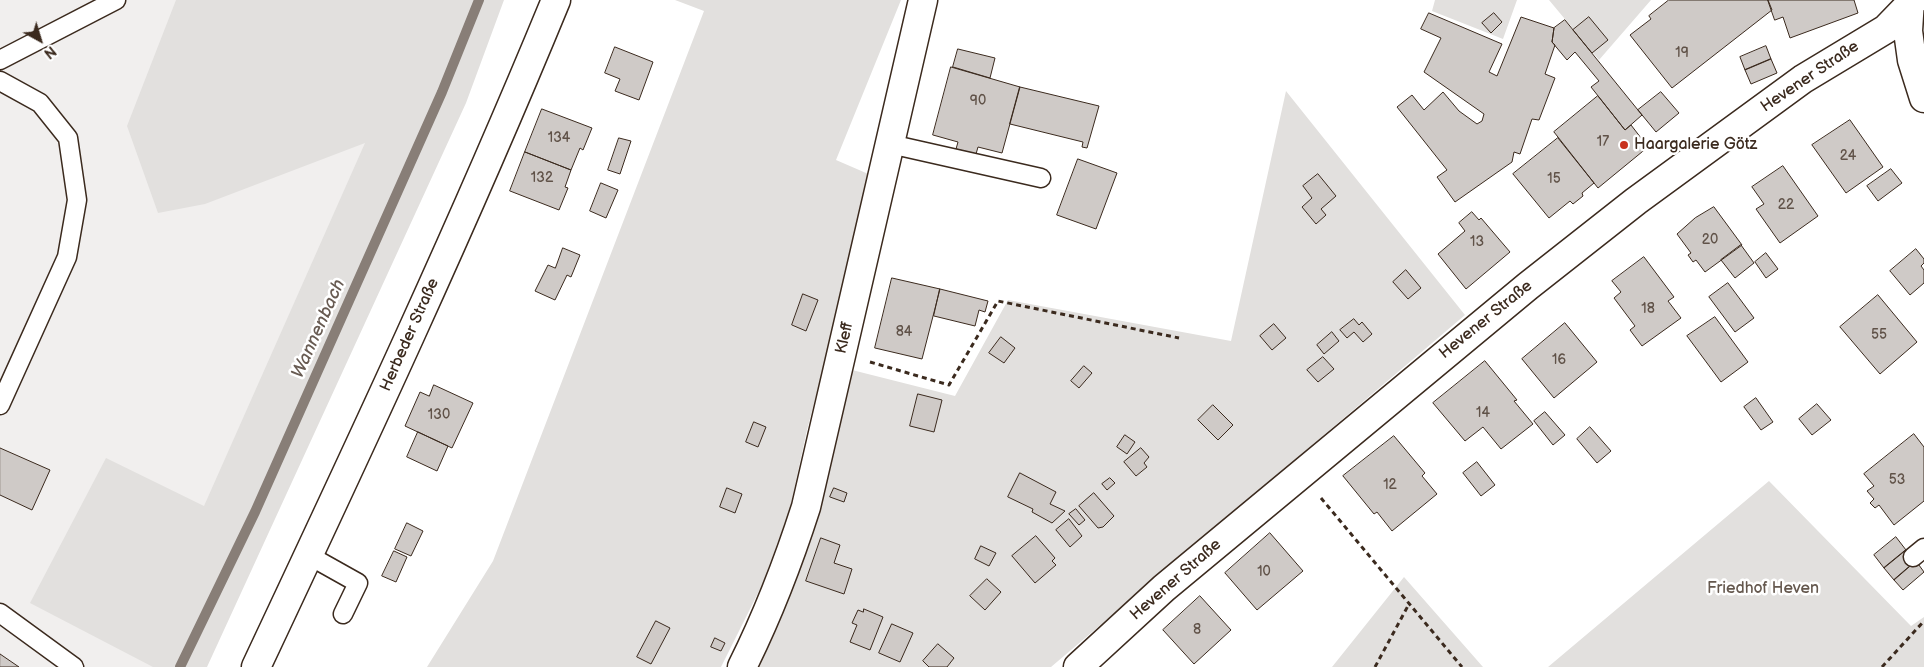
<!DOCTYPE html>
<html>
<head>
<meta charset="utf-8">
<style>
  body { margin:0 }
  #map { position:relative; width:1924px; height:667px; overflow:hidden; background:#fff; font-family:"Balsamiq Sans",sans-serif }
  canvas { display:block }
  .north { position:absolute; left:15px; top:15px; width:50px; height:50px; -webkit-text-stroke:4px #fff; paint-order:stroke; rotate:141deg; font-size:14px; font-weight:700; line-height:20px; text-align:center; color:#3b2a1e }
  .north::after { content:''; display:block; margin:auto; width:18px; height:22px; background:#3b2a1e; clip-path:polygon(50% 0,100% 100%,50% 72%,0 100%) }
</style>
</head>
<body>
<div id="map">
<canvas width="1924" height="667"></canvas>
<div class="north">N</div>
</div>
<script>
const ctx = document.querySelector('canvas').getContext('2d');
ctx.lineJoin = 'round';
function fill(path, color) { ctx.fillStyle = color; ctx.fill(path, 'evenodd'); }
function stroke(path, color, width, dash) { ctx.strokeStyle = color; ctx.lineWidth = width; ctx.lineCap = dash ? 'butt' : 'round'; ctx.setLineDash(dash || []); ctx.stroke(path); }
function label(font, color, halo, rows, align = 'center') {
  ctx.font = font + ' "Balsamiq Sans",sans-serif'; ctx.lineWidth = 5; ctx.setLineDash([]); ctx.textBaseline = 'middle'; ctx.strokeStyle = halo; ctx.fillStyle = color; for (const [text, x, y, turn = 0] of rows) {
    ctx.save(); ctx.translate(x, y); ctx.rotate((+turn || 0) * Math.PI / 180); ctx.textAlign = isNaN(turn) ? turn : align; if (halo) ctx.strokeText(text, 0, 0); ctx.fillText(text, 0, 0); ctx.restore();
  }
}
fill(new Path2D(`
  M0 0H470L169 667H0Z`), '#f1efee');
fill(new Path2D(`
  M176 0H504L466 103 207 667H153L30 603 106 458 204 506 365 143 205 204 158 213 127 126Z
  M675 0H901L836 160 873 176 807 430 790 508 763 583 721 667H427L493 561 704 11Z
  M1435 0H1517L1503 39 1432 11Z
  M1549 0H1651L1599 60Z
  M1286 91 1465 315 1051 667H757L802 563 852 370 955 396 1008 300 1231 341Z
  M1769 481 1911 626 1924 617V667H1548Z
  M1404 577 1483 667H1332Z`), '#e2e0de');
stroke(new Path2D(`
  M180 667 255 512 442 92 479 0`), '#887e77', 10);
const building = new Path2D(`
  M1669 0H1768L1772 10 1672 88 1630 35 1651 19 1649 16Z
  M1768 0H1854L1858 13 1790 38 1783 17 1775 20Z
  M1429 13 1502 44 1489 72 1497 76 1521 17 1554 28 1552 42 1555 45 1545 74 1555 78 1539 120 1532 119 1520 154 1514 152 1512 162 1455 202 1437 177 1447 170 1397 107 1412 95 1424 110 1443 92 1459 111 1477 124 1482 121 1484 114 1424 72 1441 38 1421 29Z
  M1494 13 1502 22 1491 33 1482 23Z
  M1589 17 1608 40 1592 53 1573 30Z
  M1565 20 1642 115 1625 130 1591 87 1599 81 1575 52 1567 60 1552 42 1554 28Z
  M1766 46 1771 59 1745 70 1740 57Z
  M615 47 653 62 639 100 615 91 620 79 605 73Z
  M958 49 995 58 990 78 953 67Z
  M1771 59 1777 73 1751 84 1745 70Z
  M951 67 1020 87 1002 153 978 147 976 154 956 149 958 142 933 135Z
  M1020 87 1099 106 1087 148 1082 147 1083 142 1010 124Z
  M1661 92 1679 113 1656 132 1638 110Z
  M1598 96 1625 130 1631 125 1648 147 1598 188 1554 132Z
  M542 109 592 128 583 150 580 148 571 170 525 152Z
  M1850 120 1883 167 1846 193 1812 145Z
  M619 138 631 141 620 174 608 170Z
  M1558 138 1594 183 1582 193 1583 196 1573 204 1570 201 1549 218 1513 174Z
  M525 152 571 170 565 187 568 188 559 210 510 191Z
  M1078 159 1117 173 1096 229 1057 215Z
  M1783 166 1818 216 1780 243 1756 209 1764 204 1752 187Z
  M1891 169 1902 183 1878 201 1867 186Z
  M1318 174 1336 196 1321 209 1326 215 1316 224 1302 207 1312 198 1303 186Z
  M601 183 618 190 606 218 590 211Z
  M1714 207 1742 245 1705 272 1696 260 1693 262 1688 255 1691 253 1677 234 1695 218Z
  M1472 212 1479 220 1481 218 1510 252 1466 289 1438 254 1465 231 1459 223Z
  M1741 245 1754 263 1735 278 1721 260Z
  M563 248 580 255 571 277 567 275 555 300 535 291 548 265 555 268Z
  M1916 249 1924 259V263L1921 266 1924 270V283L1910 295 1890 271Z
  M1766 253 1778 269 1766 278 1755 262Z
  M1644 257 1674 297 1668 301 1681 318 1642 346 1630 330 1635 326 1614 298 1621 292 1612 281Z
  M1406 270 1421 288 1408 299 1393 282Z
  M892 278 940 289 922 359 875 348Z
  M1728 283 1754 318 1735 332 1709 297Z
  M940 289 988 301 985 312 979 310 975 326 934 316Z
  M803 294 818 300 806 331 792 325Z
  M1878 295 1917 342 1880 374 1840 327Z
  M1715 317 1748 362 1721 382 1687 336Z
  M1354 319 1359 325 1362 322 1372 334 1363 342 1354 332 1347 338 1340 330Z
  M1565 323 1597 362 1554 398 1522 359Z
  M1274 324 1286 338 1272 350 1260 336Z
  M1332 332 1339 341 1324 354 1317 345Z
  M1001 337 1015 348 1004 363 989 353Z
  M1323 357 1334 369 1318 382 1307 370Z
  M1485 361 1517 400 1514 401 1533 424 1501 449 1483 427 1465 441 1433 403Z
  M1084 366 1092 373 1079 388 1071 381Z
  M434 385 473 403 452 448 405 426 420 392 429 396Z
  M918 394 942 400 934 432 910 426Z
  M1756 398 1773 422 1761 430 1744 407Z
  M1817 404 1831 420 1812 435 1799 419Z
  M1213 405 1233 425 1218 440 1198 420Z
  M1545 412 1565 435 1553 445 1534 421Z
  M754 422 766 427 758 447 746 442Z
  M1590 427 1611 451 1597 463 1577 439Z
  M418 432 448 446 437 471 407 457Z
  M1914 434 1924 447V501L1894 525 1879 505 1875 508 1870 503 1874 499 1867 491 1874 486 1864 474Z
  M1125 435 1135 442 1127 454 1117 447Z
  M1394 436 1425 473 1422 476 1437 494 1392 531 1377 512 1374 514 1343 476Z
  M0 448 50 470 32 510 0 495Z
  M1141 448 1149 457 1144 463 1147 467 1136 476 1124 462Z
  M1477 462 1495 485 1481 496 1463 473Z
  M1020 473 1056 492 1050 504 1065 511 1052 523 1032 512 1033 509 1008 497Z
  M1110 478 1115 483 1107 490 1102 484Z
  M727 488 742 494 735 513 720 507Z
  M834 488 847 493 844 502 830 497Z
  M1094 493 1114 516 1103 527 1098 528 1079 506Z
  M1076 509 1085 520 1079 525 1069 514Z
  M1069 519 1082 536 1070 547 1056 530Z
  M407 523 423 531 411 556 395 549Z
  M1270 533 1303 571 1257 610 1225 573Z
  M1036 536 1055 558 1052 561 1056 565 1035 583 1012 556Z
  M1896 537 1906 550 1884 568 1874 555Z
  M821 538 840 545 834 563 852 569 844 594 806 581Z
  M981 546 996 553 989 566 975 559Z
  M1906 550 1916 561 1894 580 1884 568Z
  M394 551 407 557 396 582 382 576Z
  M1916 561 1924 572 1903 590 1894 580Z
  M987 579 1001 592 985 610 970 596Z
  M1200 596 1231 630 1194 664 1163 630Z
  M864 609 883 617 870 650 850 642 857 625 852 623 858 610 863 612Z
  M656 621 670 628 651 664 637 657Z
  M892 624 913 633 900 662 879 653Z
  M715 638 725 643 721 651 711 647Z
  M938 644 954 658 947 667H929L923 661Z
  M0 654 19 667H0Z`);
fill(building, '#cfcac7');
stroke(building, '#3b2a1e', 1);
const lane = new Path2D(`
  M0 60 116 0
  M0 81 40 103 68 138 77 200 67 257 0 405
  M890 144 1041 178
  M308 555 358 583 343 614
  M1913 557 1924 548
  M0 613 74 667`);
const street = new Path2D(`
  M1910 0 1908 31 1912 60 1924 98
  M742 667C768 615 788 563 806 507L923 0
  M1078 667 1164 588 1528 286 1636 201 1803 79 1886 29 1914 0`);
const secondary = new Path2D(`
  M256 667C360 446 463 226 556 0`);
stroke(lane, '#3b2a1e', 21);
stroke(street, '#3b2a1e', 31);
stroke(secondary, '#3b2a1e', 31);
stroke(new Path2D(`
  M870 362 949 385 998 301 1179 338
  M1321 498 1462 667
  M1375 667 1409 604
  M1882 667 1924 621`), '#3b2a1e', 3, [5, 4]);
stroke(lane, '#fff', 18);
stroke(street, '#fff', 28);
stroke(secondary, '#fff', 28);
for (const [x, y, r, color] of [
  [1624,145,5,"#c8321e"]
]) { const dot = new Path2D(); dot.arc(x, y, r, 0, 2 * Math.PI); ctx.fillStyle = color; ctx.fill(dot); stroke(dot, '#fff', 2); }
label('14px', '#605248', null, [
  ["19",1682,53],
  ["90",978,101],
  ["134",559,138],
  ["17",1603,142],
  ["24",1848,156],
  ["132",542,178],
  ["15",1554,179],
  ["22",1786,205],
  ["20",1710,240],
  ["13",1477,242],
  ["18",1648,309],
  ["84",904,332],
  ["55",1879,335],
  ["16",1559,360],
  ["14",1483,413],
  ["130",439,415],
  ["53",1897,480],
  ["12",1390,485],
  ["10",1264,572],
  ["8",1197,630]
]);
label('16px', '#3b2a1e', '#fff', [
  ["Hevener Straße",1810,77,-34],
  ["Hevener Straße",1486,320,-39],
  ["Herbeder Straße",410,335,-66],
  ["Kleff",845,338,-77],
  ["Hevener Straße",1176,580,-41]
]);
label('16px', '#3b2a1e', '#fff', [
  ["Haargalerie Götz",1634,145]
], 'left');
label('16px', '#65584e', '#fff', [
  ["Friedhof Heven",1763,589]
]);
label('italic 18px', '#685b52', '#fff', [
  ["Wannenbach",319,329,-66]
]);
</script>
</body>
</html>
